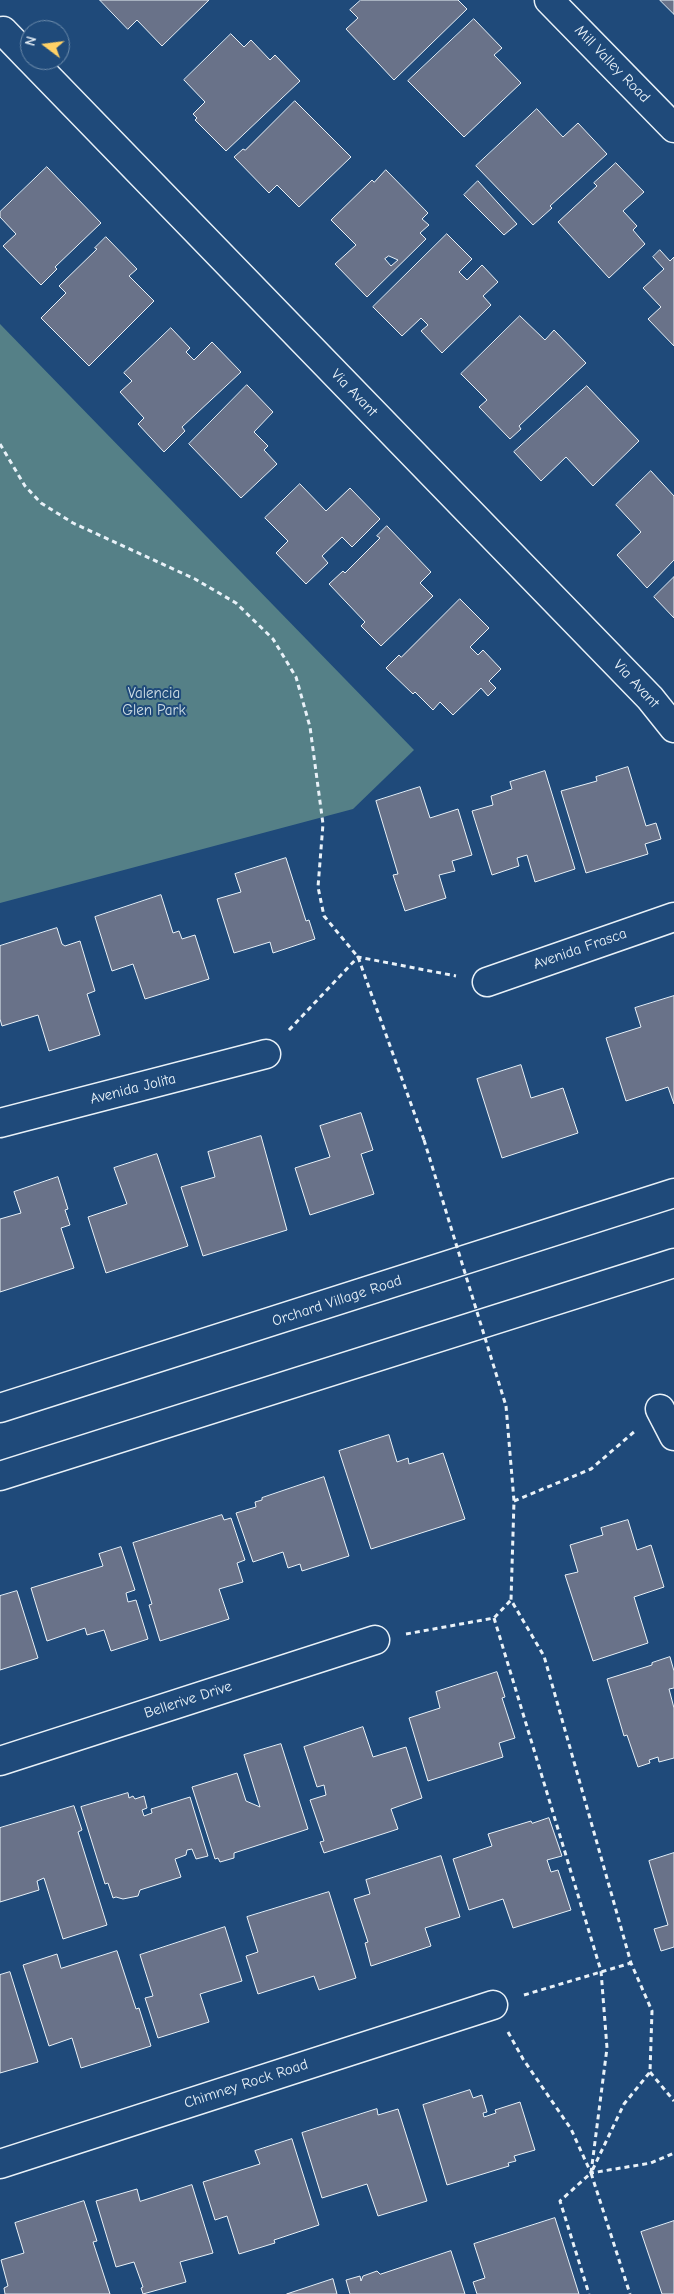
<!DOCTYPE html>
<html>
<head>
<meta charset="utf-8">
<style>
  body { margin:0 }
  #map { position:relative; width:674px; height:2294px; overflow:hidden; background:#1f4a7a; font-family:"Comic Neue",sans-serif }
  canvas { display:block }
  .north { position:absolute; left:20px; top:20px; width:50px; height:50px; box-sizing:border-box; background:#1f4a7a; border:1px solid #6f8dac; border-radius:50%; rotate:285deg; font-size:14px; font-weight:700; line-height:20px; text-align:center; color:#e8f1f8 }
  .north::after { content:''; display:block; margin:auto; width:18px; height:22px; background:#ffd166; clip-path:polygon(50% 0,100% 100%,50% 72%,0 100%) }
</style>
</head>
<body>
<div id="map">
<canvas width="674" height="2294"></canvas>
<div class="north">N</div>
</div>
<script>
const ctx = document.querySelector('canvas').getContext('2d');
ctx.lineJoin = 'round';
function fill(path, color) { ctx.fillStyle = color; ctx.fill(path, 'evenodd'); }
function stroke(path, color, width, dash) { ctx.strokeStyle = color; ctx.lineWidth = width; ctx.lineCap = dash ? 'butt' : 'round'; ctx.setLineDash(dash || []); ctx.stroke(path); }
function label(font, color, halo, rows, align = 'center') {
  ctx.font = font + ' "Comic Neue",sans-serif'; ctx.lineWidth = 4; ctx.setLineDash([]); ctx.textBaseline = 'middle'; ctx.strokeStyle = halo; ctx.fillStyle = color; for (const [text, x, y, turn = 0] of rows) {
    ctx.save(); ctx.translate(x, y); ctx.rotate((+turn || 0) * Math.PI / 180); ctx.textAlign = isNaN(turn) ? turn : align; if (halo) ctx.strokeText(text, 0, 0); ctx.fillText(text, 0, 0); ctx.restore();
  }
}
fill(new Path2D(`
  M0 324 414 750 353 809 0 903Z`), '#558087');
const building = new Path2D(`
  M100 0H209L162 46 137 20 128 29Z
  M361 0H458L467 9 394 80 346 29 358 18 350 10Z
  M660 0H674V14Z
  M474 19 502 48 494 55 521 83 464 137 408 81Z
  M231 34 244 47 251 40 270 60 275 55 300 81 226 151 195 120 197 118 193 114 205 102 184 80Z
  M295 101 351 157 299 207 277 185 269 193 234 157 243 149 245 150Z
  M537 109 563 137 578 123 607 154 550 206 552 208 533 225 476 166Z
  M616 163 644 192 623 211 637 226 633 230 645 244 609 278 558 222 597 186 594 183Z
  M47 167 101 223 55 267 57 269 41 285 3 246 16 234 0 217V212Z
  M386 170 428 213 422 219 429 225 420 233 426 239 367 297 335 264 356 245 331 220 372 180 374 182ZM389 256 398 260 391 266 385 259Z
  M478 181 517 224 504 235 464 195Z
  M447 234 472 259 459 272 467 280 482 265 498 282 483 296 491 305 442 353 421 331 428 325 421 318 402 336 373 307Z
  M106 237 137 269 129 276 154 301 89 366 41 318 66 293 59 286 97 249 95 248Z
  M660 250 670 261 674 257V346L648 319 661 307 643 288 664 269 653 257Z
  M520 316 545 340 554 330 586 363 519 426 521 429 510 439 479 407 487 400 461 374Z
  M171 328 190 348 186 352 194 360 212 342 241 372 182 427 185 431 164 452 138 424 144 418 120 392 132 381 124 373Z
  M247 385 273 412 254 432 268 446 264 450 277 464 241 498 189 444Z
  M587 386 639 441 593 486 566 457 541 481 514 452Z
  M651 471 674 496V560L647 588 617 555 641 532 616 505Z
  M300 484 326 511 350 488 380 519 352 547 342 537 322 556 328 563 306 584 276 553 288 541 265 518Z
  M387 526 431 572 420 583 433 596 381 646 361 626 365 622 329 584 343 571 345 573 380 538 377 536Z
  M674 577V618L654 597Z
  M460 599 489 628 470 647 478 655 483 650 501 669 489 681 496 688 488 696 481 688 453 715 440 702 433 710 415 692 413 694 386 668 399 655 401 657Z
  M628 767 646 826 656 823 661 839 645 844 648 854 586 873 561 791 597 781 596 777Z
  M545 771 575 869 535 882 527 855 517 858 519 866 492 875 472 811 493 805 491 796 512 789 510 782Z
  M420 787 430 818 458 809 472 855 452 861 455 871 439 875 446 898 405 911 393 875 398 874 376 801Z
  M286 858 306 921 309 920 315 939 273 953 270 942 234 953 217 899 241 892 235 874Z
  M161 895 173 933 179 931 182 939 195 935 209 979 145 999 133 964 112 971 95 917Z
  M57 928 62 944 65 946 80 941 95 991 87 994 100 1035 49 1051 38 1015 2 1026 0 1019V946Z
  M674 996V1104L668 1087 626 1101 606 1038 641 1027 635 1008Z
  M521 1065 531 1098 563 1088 578 1133 502 1158 477 1079Z
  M361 1113 373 1150 361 1154 374 1194 310 1215 295 1168 330 1157 320 1126Z
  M261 1136 287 1230 203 1256 181 1187 215 1177 208 1152Z
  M157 1154 188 1246 106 1273 88 1217 127 1204 114 1168Z
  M58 1177 68 1209 65 1210 70 1225 61 1228 74 1268 0 1292V1219L21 1213 14 1192Z
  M389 1435 397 1462 408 1458 409 1464 443 1453 465 1519 371 1549 339 1451Z
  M324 1477 349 1556 302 1571 300 1564 288 1568 283 1552 253 1562 236 1513 256 1507 255 1502 262 1500V1498Z
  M222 1515 224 1520 231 1518 245 1560 237 1563 243 1582 219 1589 229 1619 160 1641 149 1605 152 1604 133 1543Z
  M628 1520 637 1550 651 1545 664 1587 634 1597 648 1643 593 1661 565 1575 578 1572 570 1545 603 1535 601 1528Z
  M121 1547 135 1590 126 1593 128 1602 136 1600 148 1639 111 1651 104 1630 87 1635 85 1628 47 1641 31 1588 103 1566 99 1554Z
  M17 1591 38 1658 0 1670V1596Z
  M670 1657 674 1671V1688L669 1689 674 1708V1758L659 1762 658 1757 649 1760 650 1763 638 1767 627 1735 624 1736 607 1679 652 1665V1663Z
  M497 1672 505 1697 502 1698 515 1738 499 1743 503 1757 428 1781 409 1718 440 1708 436 1692Z
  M363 1727 373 1757 406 1747 422 1798 391 1809 398 1829 324 1853 320 1842 324 1841 310 1800 326 1795 324 1785 317 1787 304 1747Z
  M281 1744 308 1829 234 1853V1858L220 1862 218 1858 215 1859 192 1787 237 1773 246 1801 260 1807 244 1755Z
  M128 1793 129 1798 133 1796 135 1799 144 1796 147 1808 142 1810 144 1816 152 1813 151 1809 190 1797 208 1856 196 1859 192 1849 187 1850 186 1855 175 1859 181 1877 140 1890 138 1896 123 1899 116 1897 113 1898 108 1883 105 1884 81 1807Z
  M74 1806 82 1830 78 1832 107 1925 63 1939 44 1878 37 1881 39 1890 0 1902V1828Z
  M549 1818 562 1856 547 1860 551 1872 558 1870 571 1910 513 1928 503 1899 469 1910 453 1859 492 1846 488 1834 531 1821 532 1823Z
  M674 1853V1947L661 1951 654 1929 668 1925 649 1861Z
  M441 1856 460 1917 425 1928 431 1946 371 1966 365 1943 368 1942 354 1899 370 1894 366 1880Z
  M329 1892 356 1978 319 1990 314 1976 258 1994 246 1956 258 1952 247 1917Z
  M225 1927 242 1981 200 1994 209 2022 158 2038 145 1998 153 1996 140 1955Z
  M117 1951 136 2009 139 2008 151 2046 81 2068 72 2038 49 2046 23 1965 57 1954 61 1968Z
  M10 1972 38 2062 0 2073V1975Z
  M470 2090 473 2098 482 2095 487 2112 483 2113 484 2117 496 2113 495 2110 520 2102 535 2150 514 2156 516 2161 508 2163 509 2166 447 2185 423 2105Z
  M377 2109 378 2115 398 2109 427 2201 378 2216 367 2184 322 2198 302 2133Z
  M292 2139 319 2225 274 2240 275 2243 239 2254 227 2216 215 2220 203 2182 260 2164 255 2151Z
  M192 2185 213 2253 180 2262 186 2282 143 2294 141 2288 143 2287 134 2262 116 2267 96 2201 137 2189 140 2201Z
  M84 2201 97 2241 93 2242 110 2294H5L4 2288 8 2286 1 2260 24 2253 15 2223Z
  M555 2218 579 2294H477L473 2282 485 2278 474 2244Z
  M674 2221V2294H662L641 2232Z
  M451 2251 465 2294H350L346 2280 360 2276 361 2281 363 2276 377 2271 380 2274Z
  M333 2279 337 2294H287Z`);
fill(building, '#697289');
stroke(building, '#e8f1f8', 1);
const street = new Path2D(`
  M549 0 674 128
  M3 31 30 59
  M31 60 650 698 674 728
  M487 982 674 917
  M0 1123 266 1054
  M660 1409 674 1436
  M0 1761 375 1640
  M0 2164 493 2005`);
const secondary = new Path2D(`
  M0 1408 674 1193
  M0 1476 674 1263`);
stroke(street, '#e8f1f8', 31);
stroke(secondary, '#e8f1f8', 31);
stroke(new Path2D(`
  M0 444 25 486 41 503 73 523 195 579 236 603 273 639 296 677 310 727 323 824 318 887 324 916 358 957 424 1140
  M289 1030 358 957 456 976
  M506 1406 514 1501 511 1600 544 1656 631 1963 652 2011 650 2072 624 2104 591 2173 630 2294
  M514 1501 591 1469 635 1431
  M494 1618 601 1971 607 2048 591 2173 560 2201 589 2294
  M406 1634 494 1618 511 1600
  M524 1995 631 1963
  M508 2032 523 2059 571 2129 591 2173 651 2163 674 2153
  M650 2072 674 2101`), '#e8f1f8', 3, [5, 4]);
stroke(street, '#1f4a7a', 28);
stroke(secondary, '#1f4a7a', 28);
stroke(new Path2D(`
  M424 1140 506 1406`), '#e8f1f8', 3, [5, 4]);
label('15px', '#e8f1f8', '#1f4a7a', [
  ["Mill Valley Road",612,64,46],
  ["Via Avant",354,393,46],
  ["Via Avant",636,684,47],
  ["Avenida Frasca",580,949,-19],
  ["Avenida Jolita",133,1089,-14],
  ["Orchard Village Road",337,1301,-18],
  ["Bellerive Drive",188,1700,-18],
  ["Chimney Rock Road",246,2084,-18]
]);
label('15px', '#d2e0e7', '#1f4a7a', [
  ["Valencia",154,694],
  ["Glen Park",154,711]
]);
</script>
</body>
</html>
